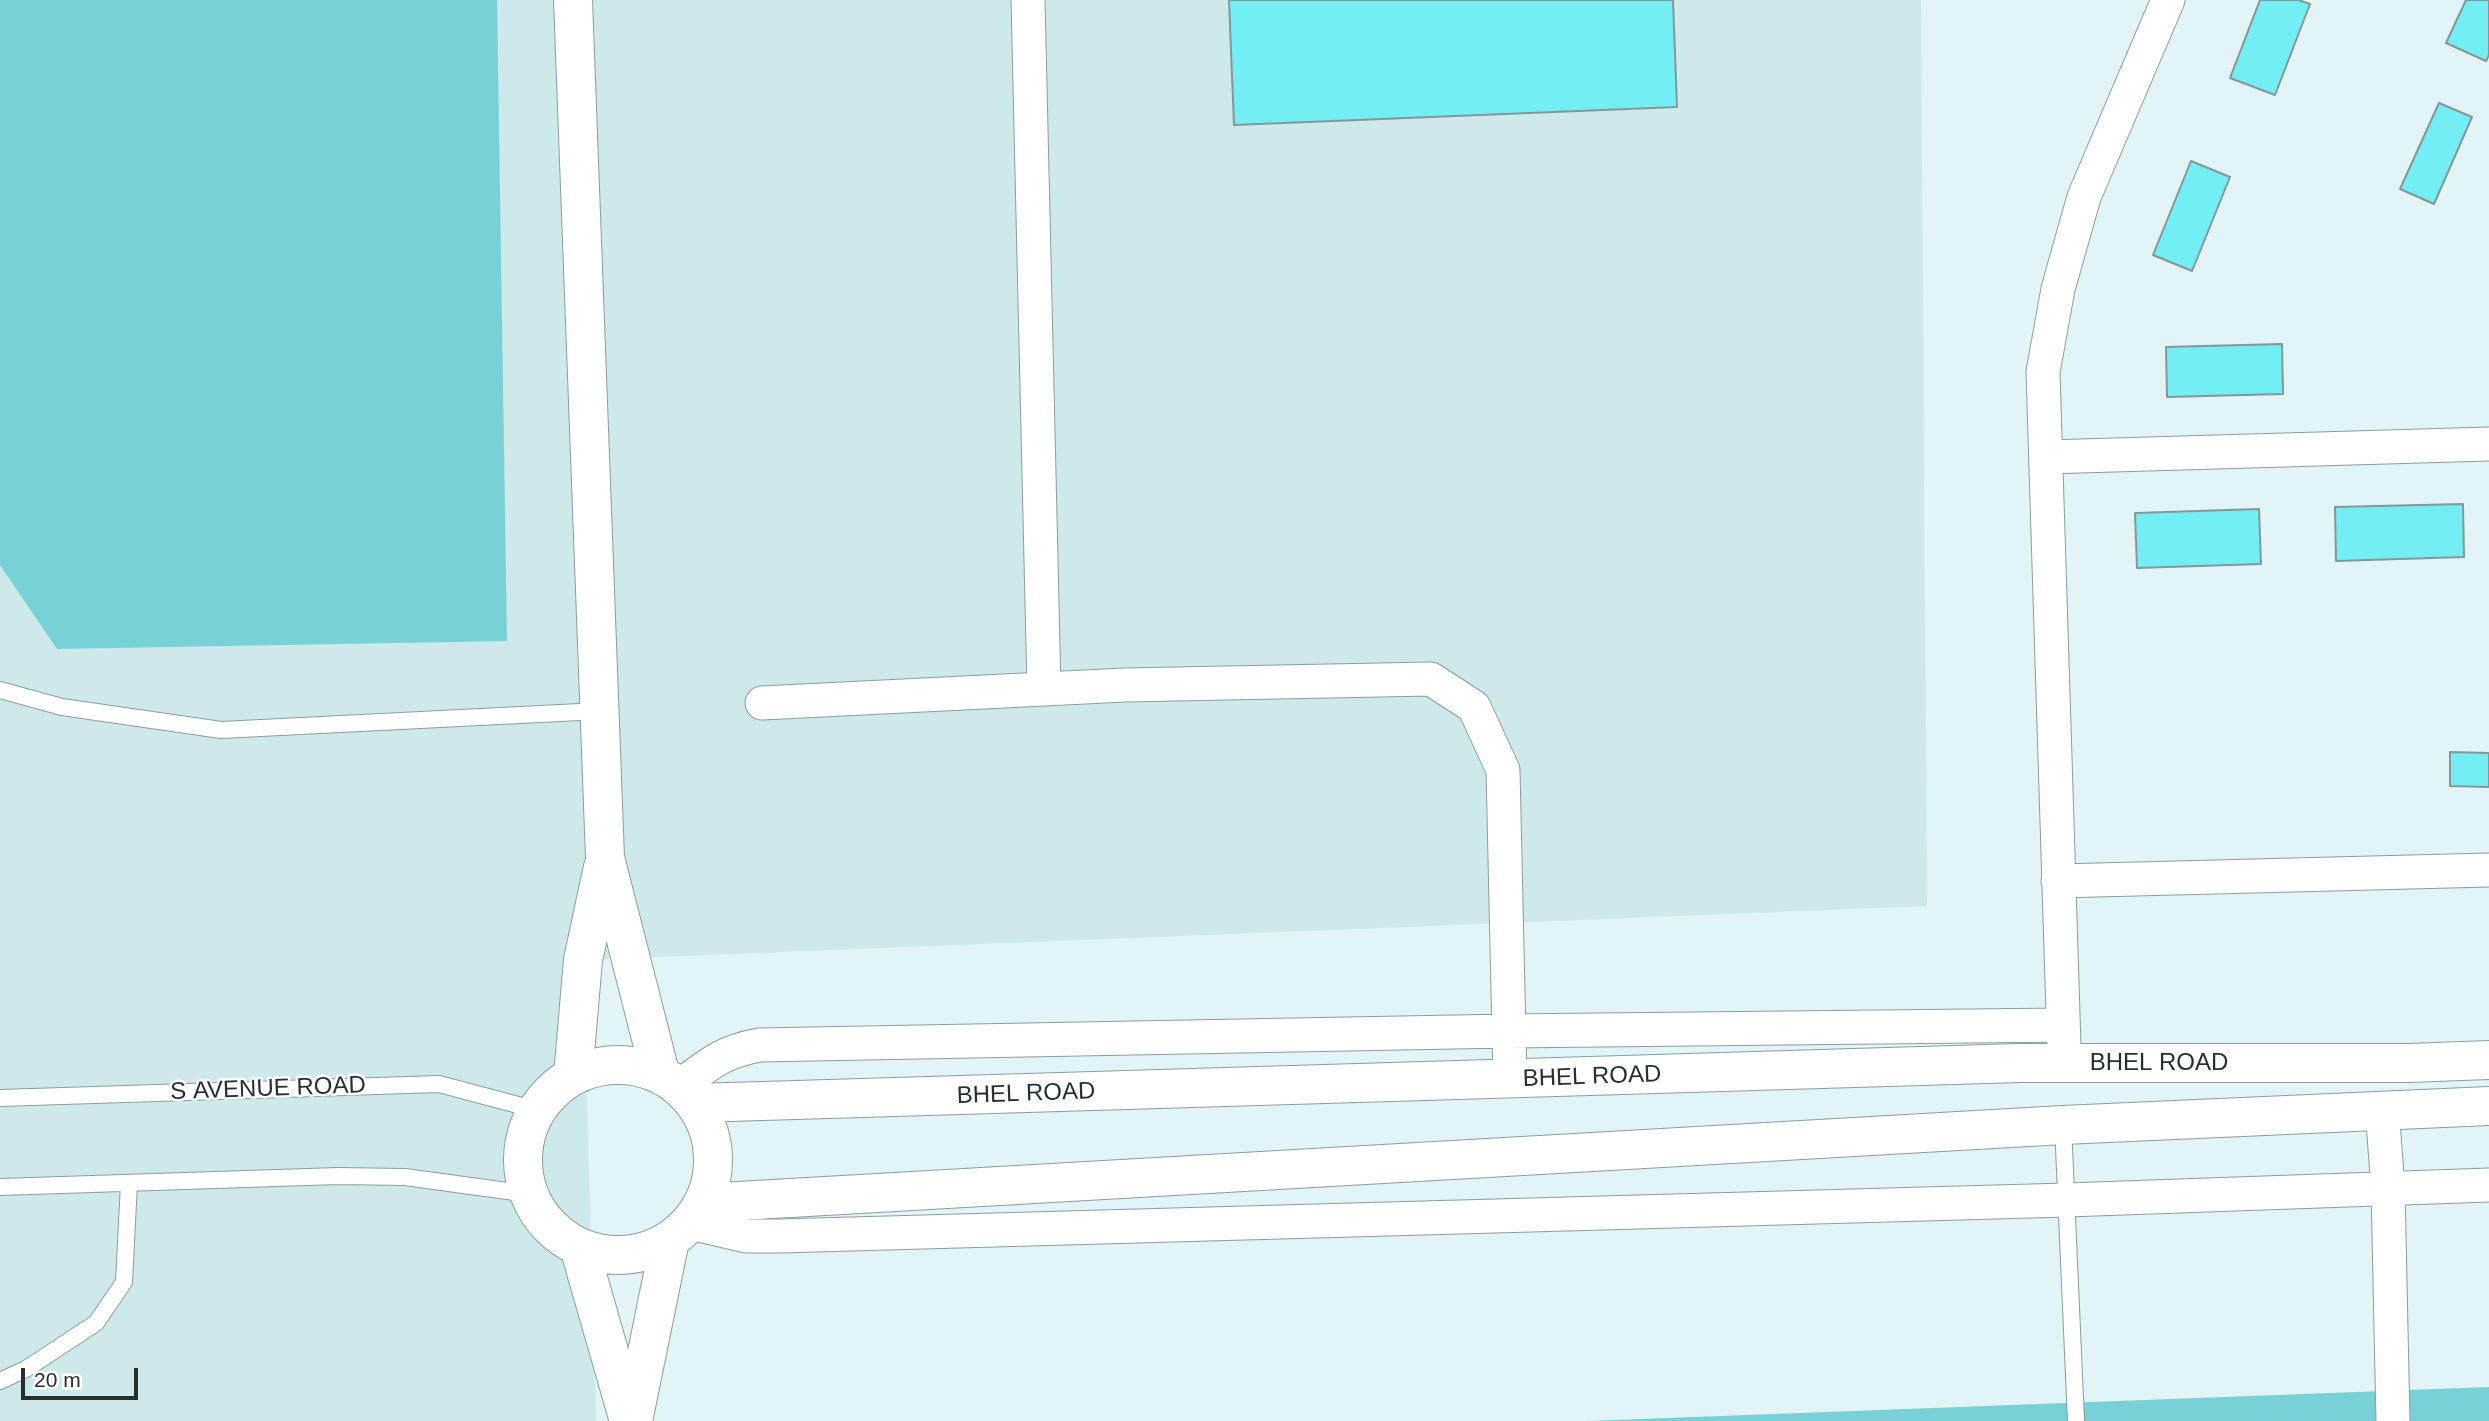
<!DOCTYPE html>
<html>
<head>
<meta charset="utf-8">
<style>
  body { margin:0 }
  #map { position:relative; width:2489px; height:1421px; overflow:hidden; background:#e2f4f5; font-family:Helvetica,sans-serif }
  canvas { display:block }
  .scale { position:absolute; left:21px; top:1368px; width:117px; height:32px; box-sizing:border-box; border:4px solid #282f30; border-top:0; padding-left:9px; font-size:21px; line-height:24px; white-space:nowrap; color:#282f30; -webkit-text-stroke:5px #fff; paint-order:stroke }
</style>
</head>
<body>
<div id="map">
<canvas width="2489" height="1421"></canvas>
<div class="scale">20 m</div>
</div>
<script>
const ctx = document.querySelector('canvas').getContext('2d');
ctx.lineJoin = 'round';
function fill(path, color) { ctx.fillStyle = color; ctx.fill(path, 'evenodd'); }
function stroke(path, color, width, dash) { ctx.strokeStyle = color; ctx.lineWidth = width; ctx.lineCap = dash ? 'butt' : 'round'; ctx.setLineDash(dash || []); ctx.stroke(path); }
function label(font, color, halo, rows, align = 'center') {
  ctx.font = font + ' Helvetica,sans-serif'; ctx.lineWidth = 5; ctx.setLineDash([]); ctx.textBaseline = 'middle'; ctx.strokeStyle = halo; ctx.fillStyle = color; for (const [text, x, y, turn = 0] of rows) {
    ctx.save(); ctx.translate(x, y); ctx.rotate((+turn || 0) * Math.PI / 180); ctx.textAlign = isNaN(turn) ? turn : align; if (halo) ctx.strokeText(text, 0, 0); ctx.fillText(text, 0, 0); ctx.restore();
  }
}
fill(new Path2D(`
  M0 0H1921L1927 906 583 960 596 1421H0Z`), '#cee9ea');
fill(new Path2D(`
  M0 0H497L507 641 57 649 0 565Z
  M2489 1387V1421H1588Z`), '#77d1d6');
const building = new Path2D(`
  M1229 0H1673L1677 107 1234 125Z
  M2260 0H2298L2310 4 2275 95 2230 78Z
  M2466 0H2489V55L2486 61 2446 43Z
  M2439 103 2472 117 2434 204 2400 189Z
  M2191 161 2230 177 2192 271 2153 255Z
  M2282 344 2283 394 2167 397 2166 347Z
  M2463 504 2464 557 2336 561 2335 507Z
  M2259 509 2261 564 2137 568 2135 513Z
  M2450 752 2489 753V787L2450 786Z`);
fill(building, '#73eef4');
stroke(building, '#869798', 2);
const service = new Path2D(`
  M0 690 62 707 221 730 600 711
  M0 1098 439 1084 533 1109
  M2063 1125 2076 1421
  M0 1187 338 1176 405 1177 529 1194
  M0 1381 26 1369 96 1323 124 1282 129 1183`);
const minor = new Path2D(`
  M1028 0 1044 689
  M2046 457 2489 444
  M762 703 1125 685 1431 679 1474 707 1503 770 1510 1080
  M2058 881 2489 870
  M2064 1046 2043 372 2058 289 2084 197 2168 0
  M680 1086C709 1064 722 1052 759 1045L1508 1031 2063 1025
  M2382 1109 2388 1188 2393 1421
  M690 1223 746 1236H780L2067 1200 2489 1185`);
const tertiary = new Path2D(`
  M573 0 605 858 660 1073
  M523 1160a95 95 0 1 1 190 0a95 95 0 1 1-190 0Z
  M573 1076 583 960 603 867
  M696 1103 2020 1063H2409L2489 1060
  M703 1203 2063 1125 2489 1106
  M579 1247 629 1421
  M633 1421 670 1240`);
stroke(service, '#8c9d9d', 18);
stroke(minor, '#8c9d9d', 35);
stroke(tertiary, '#8c9d9d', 40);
stroke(service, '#fff', 16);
stroke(minor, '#fff', 33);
stroke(tertiary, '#fff', 38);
label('24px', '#282f30', '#fff', [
  ["BHEL ROAD",2159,1063],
  ["BHEL ROAD",1592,1077,-2],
  ["S AVENUE ROAD",268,1089,-2],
  ["BHEL ROAD",1026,1094,-2]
]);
</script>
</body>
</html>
